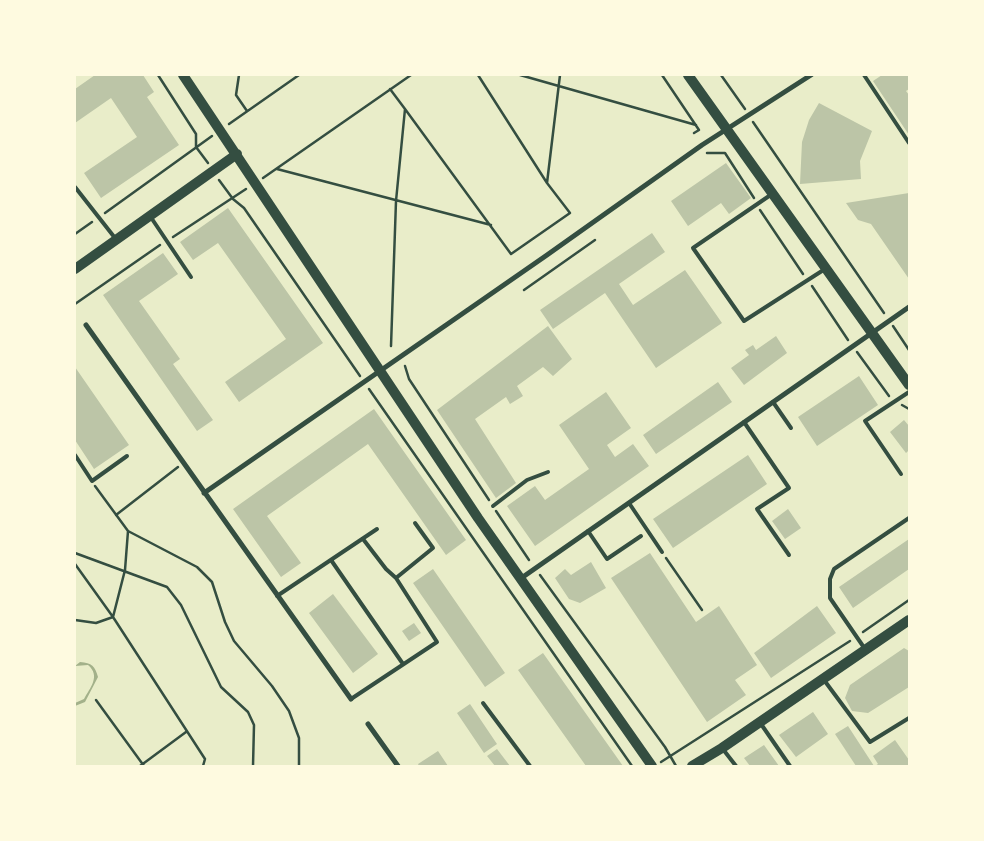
<!DOCTYPE html>
<html>
<head>
<meta charset="utf-8">
<style>
  body { margin:0 }
  #map { position:relative; width:984px; height:841px; overflow:hidden; background:#e9edc9; font-family:Barlow,sans-serif }
  canvas { display:block }
  .frame { position:absolute; inset:0; border:76px solid #fefae0; pointer-events:none }
</style>
</head>
<body>
<div id="map">
<canvas width="984" height="841"></canvas>
<div class="frame"></div>
</div>
<script>
const ctx = document.querySelector('canvas').getContext('2d');
ctx.lineJoin = 'round';
function fill(path, color) { ctx.fillStyle = color; ctx.fill(path, 'evenodd'); }
function stroke(path, color, width, dash) { ctx.strokeStyle = color; ctx.lineWidth = width; ctx.lineCap = dash ? 'butt' : 'round'; ctx.setLineDash(dash || []); ctx.stroke(path); }
fill(new Path2D(`
  M80 662C92 663 95 666 98 677L85 702 75 706V703L84 699C90 688 101 676 88 665L75 666Z`), '#a3b18a');
fill(new Path2D(`
  M95 75H143L154 92 147 97 179 145 101 198 84 173 137 137 111 98 75 123V89Z
  M882 75H909V89L906 91 909 95V135L873 81Z
  M819 103 872 131 860 161 861 179 800 184 802 142 809 120Z
  M726 163 751 198 729 214 721 203 688 226 671 201Z
  M909 193V279L871 224 858 220 846 203Z
  M228 208 323 343 239 402 225 382 286 339 218 243 193 260 180 242Z
  M652 233 665 252 619 284 633 305 685 270 722 323 656 368 605 293 553 329 540 310Z
  M163 253 178 274 139 301 180 359 173 364 213 420 197 431 103 295Z
  M548 326 572 359 553 376 543 367 517 386 523 396 510 404 506 397 475 419 516 483 496 498 437 410Z
  M776 336 787 353 744 385 731 368 749 355 745 350 753 345 756 350Z
  M75 367 129 445 94 469 75 440Z
  M859 376 878 405 817 446 798 417Z
  M718 382 732 402 656 454 643 435Z
  M606 392 631 428 607 445 615 457 633 444 649 466 535 546 507 506 535 486 545 500 589 469 559 425Z
  M374 409 466 540 446 555 368 444 267 516 301 563 281 577 233 509Z
  M904 420 909 426V450L906 453 890 432Z
  M748 455 767 484 673 548 653 519Z
  M788 509 801 528 785 539 772 521Z
  M909 539V569L853 608 839 587Z
  M650 553 696 622 719 606 757 665 735 680 746 695 707 722 611 578Z
  M591 562 606 588 580 603 569 599 555 578 565 569 571 575Z
  M433 569 505 673 485 687 413 583Z
  M333 594 378 654 353 673 309 613Z
  M817 606 836 633 771 678 754 653Z
  M414 623 421 633 409 641 402 631Z
  M904 648 909 651V687L868 713 852 711 845 698 850 685Z
  M543 653 623 766H586L518 670Z
  M470 704 497 744 484 753 457 713Z
  M813 712 828 734 796 757 779 735Z
  M848 726 874 766H856L835 734Z
  M895 740 909 760V766H875L878 764 873 756Z
  M764 745 779 766H750L744 758Z
  M497 749 510 766H495L487 756Z
  M438 751 448 766H419L418 764Z`), '#bcc5a7');
stroke(new Path2D(`
  M158 75 196 134V147L208 163
  M239 75 236 95 247 111
  M520 75 696 125
  M662 75 699 130 694 133
  M721 75 745 109
  M390 89 405 109 396 201 391 346
  M405 109 511 254 570 213 547 183 478 75
  M753 122 884 313
  M229 124 299 75
  M707 153H725L754 198
  M277 169 491 225
  M263 178 411 75
  M219 180 233 199 244 208 360 376
  M547 183 560 75
  M760 210 803 274
  M105 213 212 136
  M75 234 92 222
  M173 237 246 189
  M812 286 848 340
  M524 290 595 240
  M75 304 160 245
  M893 326 909 350
  M857 352 889 396
  M405 366 409 379 489 500
  M369 389 632 766
  M902 405 909 409
  M95 486 128 531 197 567 212 582 225 622 234 641 272 686 289 711 299 738V766
  M496 511 529 560
  M116 515 178 467
  M75 553 167 587 181 605 221 687 248 712 254 725 253 766
  M666 558 702 610
  M75 564 113 617 205 759 203 766
  M540 575 665 747 676 766
  M75 620 96 623 113 617 125 570 128 531
  M863 632 909 600
  M96 700 144 766
  M661 762 850 641
  M140 766 186 732`), '#344e41', 2.5);
stroke(new Path2D(`
  M864 75 909 143
  M75 187 115 238
  M772 194 693 248 744 321 825 269
  M150 216 191 277
  M773 402 791 428
  M744 422 789 488 757 509 789 555
  M75 455 92 481 127 456
  M901 474 865 421 909 392
  M629 503 662 552
  M493 506 527 480 548 472
  M588 531 607 559 641 536
  M363 539 386 569 396 578
  M331 560 403 664
  M277 596 377 529
  M865 649 830 598V579L834 569 909 518
  M824 680 870 742 909 718
  M351 699 437 642 396 578 433 548 415 523
  M483 703 530 766
  M761 724 790 766
  M722 748 736 766`), '#344e41', 4);
stroke(new Path2D(`
  M86 325 351 699
  M204 493 547 255 702 145 811 75
  M520 579 909 307
  M368 724 398 766`), '#344e41', 5);
stroke(new Path2D(`
  M183 75 478 518 652 766
  M688 75 909 385
  M75 269 237 154
  M692 766 722 748 909 620`), '#344e41', 10);
</script>
</body>
</html>
